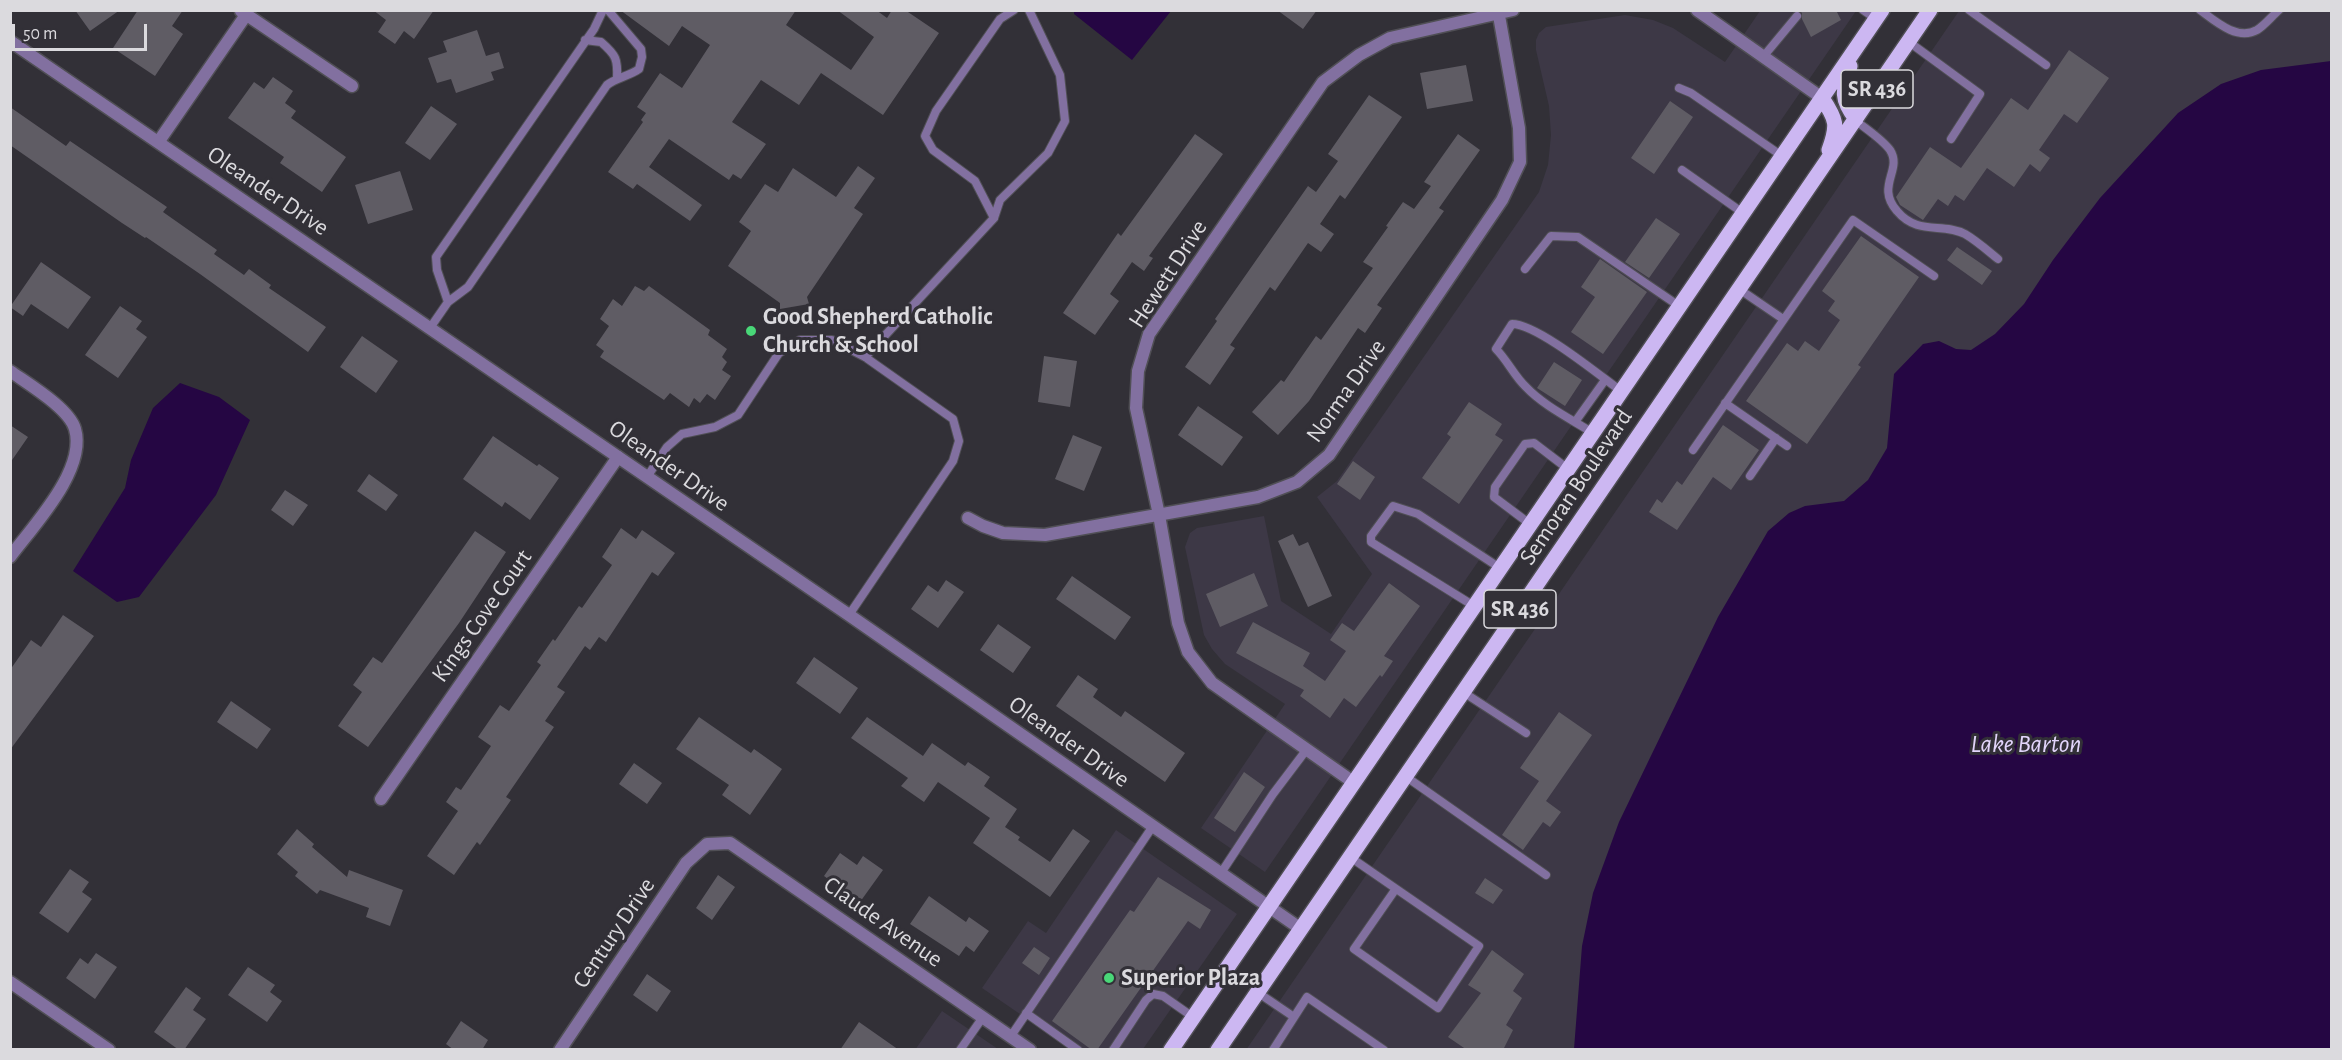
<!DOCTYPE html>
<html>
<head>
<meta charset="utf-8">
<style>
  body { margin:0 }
  #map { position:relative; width:2342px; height:1060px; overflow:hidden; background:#323037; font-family:"Alegreya Sans",sans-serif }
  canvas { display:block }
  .frame { position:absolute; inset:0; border:12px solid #dbdade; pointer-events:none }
  .scale { position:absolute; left:12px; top:24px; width:135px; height:27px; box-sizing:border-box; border:3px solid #dbdade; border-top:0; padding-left:8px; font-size:18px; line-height:21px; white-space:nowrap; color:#dbdade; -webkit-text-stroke:4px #323037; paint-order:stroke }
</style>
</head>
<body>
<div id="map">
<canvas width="2342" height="1060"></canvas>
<div class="frame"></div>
<div class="scale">50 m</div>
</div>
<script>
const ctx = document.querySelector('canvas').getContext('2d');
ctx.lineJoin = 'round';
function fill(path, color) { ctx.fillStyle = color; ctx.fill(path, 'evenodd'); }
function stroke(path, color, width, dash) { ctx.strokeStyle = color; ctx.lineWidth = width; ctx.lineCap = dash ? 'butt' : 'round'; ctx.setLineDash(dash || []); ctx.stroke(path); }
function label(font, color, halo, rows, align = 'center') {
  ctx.font = font + ' "Alegreya Sans",sans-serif'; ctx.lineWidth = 6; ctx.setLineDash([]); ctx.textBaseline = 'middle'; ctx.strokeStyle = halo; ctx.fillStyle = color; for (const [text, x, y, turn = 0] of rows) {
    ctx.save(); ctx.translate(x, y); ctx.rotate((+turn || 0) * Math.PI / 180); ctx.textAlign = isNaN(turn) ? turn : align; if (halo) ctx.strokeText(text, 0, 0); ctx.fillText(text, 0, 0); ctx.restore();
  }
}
fill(new Path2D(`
  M1760 11H1856L1265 872 1201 828 1285 704 1225 664 1212 649 1204 635 1185 547 1190 533 1197 528 1264 516 1281 601 1331 634 1372 574 1317 497 1337 481 1539 192 1548 165 1551 135 1549 106 1536 50V40L1539 33 1546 27 1625 15 1653 20 1673 28 1725 62Z
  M1959 11H2331V1049L1246 1050Z
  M1116 830 1237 914 1143 1049H1071L982 988 1028 921 1046 933Z
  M942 1011 998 1049 915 1050Z`), '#3d3846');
fill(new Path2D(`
  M1074 11V10L1171 11 1132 60 1074 14Z
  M2331 61V1049H1574L1582 946 1593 893 1619 822 1718 617 1768 531 1789 513 1805 506 1844 501 1868 480 1887 448 1894 374 1923 344 1939 341 1956 349 1971 350 1995 334 2024 304 2053 260 2100 198 2178 113 2221 84 2261 70Z
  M180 383 219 397 250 420 216 495 139 597 117 602 73 571 125 488 131 460 153 408Z`), '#250643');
fill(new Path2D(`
  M75 10H120L90 31Z
  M138 10H183L172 26 183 34 155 76 113 48Z
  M373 10H434L414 39 404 31 395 44 378 32 386 20Z
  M620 10H796L786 25 851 70 874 37 837 10H876L887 18 892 10H905L939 33 883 115 821 73 799 105 761 80 732 122 766 144 741 179 733 174 729 180 669 139 649 167 702 205 690 221 637 184 633 189 608 172 643 122 641 120 646 113 637 107 660 73 682 88 710 45 682 26 669 46Z
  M1277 10H1317L1303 29Z
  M1799 10H1836L1841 20 1811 37 1802 19V13Z
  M477 30 486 56 499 52 504 68 491 72 494 80 456 93 451 79 437 83 428 58 447 52 443 41Z
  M2069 50 2109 78 2077 123 2064 114 2039 150 2050 158 2040 172 2030 164 2014 187 1987 168 1964 201 1955 195 1948 206 1938 199 1923 220 1900 205 1896 197 1930 147 1961 168 2011 98 2028 110Z
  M1466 65 1473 101 1427 109 1420 73Z
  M273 77 293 91 285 103 296 111 291 118 346 157 322 192 280 163 284 157 228 118 254 82 264 89Z
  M1369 95 1402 117 1345 199 1340 195 1320 224 1334 234 1321 252 1308 243 1275 291 1270 287 1230 345 1235 348 1210 385 1185 367 1217 321 1215 319 1308 186 1316 192 1338 161 1328 154Z
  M1670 101 1693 117 1654 174 1631 158Z
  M431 106 457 124 430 160 405 143Z
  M10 107 66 146 70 141 167 207 163 212 217 250 214 254 244 275 249 269 271 285 269 288 326 327 308 352 200 274 146 237 145 238 122 223 10 145Z
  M1195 134 1223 154 1149 256 1153 258 1144 271 1132 262 1110 294 1119 301 1095 335 1063 313 1118 233 1121 236Z
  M1458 134 1480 150 1439 208 1444 211 1377 305 1382 308 1365 333 1358 328 1309 401 1278 435 1252 412 1281 380 1284 382 1316 336 1321 340 1373 268 1363 262 1388 227 1386 226 1403 202 1414 209 1431 186 1424 182Z
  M858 166 875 178 854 208 863 214 807 297 809 304 780 309V303L728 266 751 231 739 222 765 184 778 192 793 168 836 197Z
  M400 171 413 210 368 224 355 185Z
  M1656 218 1680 234 1649 278 1625 262Z
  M1861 236 1919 277 1858 365 1861 367 1807 444 1746 401 1787 343 1798 351 1805 341 1819 351 1840 320 1828 311 1835 301 1822 291Z
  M1957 247 1992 271 1982 285 1947 260Z
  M1600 259 1647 292 1603 354 1571 332 1595 297 1581 287Z
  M41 262 91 297 68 329 31 304 23 316 10 307Z
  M635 286 644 291 649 286 710 330 708 335 727 349 722 357 727 362 722 370 731 376 715 400 707 394 700 403 694 398 689 407 670 393 664 400 600 357 604 351 596 345 609 326 600 319 613 299 622 306Z
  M120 306 142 321 136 329 147 337 118 378 85 355Z
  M362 336 398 361 376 393 340 367Z
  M1044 356 1077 361 1070 407 1038 402Z
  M1554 362 1582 380 1565 406 1537 388Z
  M1469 402 1502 424 1495 435 1503 440 1459 504 1422 478 1451 437 1447 434Z
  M1198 406 1243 437 1222 466 1178 435Z
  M10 425 28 437 10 463Z
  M1723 425 1759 450 1731 490 1713 477 1677 530 1649 512 1657 499 1662 503 1677 481 1682 485Z
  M1073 435 1102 447 1084 491 1055 479Z
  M493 436 537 466 539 464 559 478 530 520 505 502 502 507 463 479Z
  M1353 461 1375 477 1360 500 1337 484Z
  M369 474 398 495 386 511 357 491Z
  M285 490 308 505 293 526 271 510Z
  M621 528 636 539 642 530 675 553 658 576 652 572 606 642 599 637 590 650 585 646 557 687 565 692 545 721 554 727 506 797 511 800 480 845 477 842 454 875 427 856 458 811 446 802 456 787 461 790 491 746 478 737 500 705 509 711 541 665 537 662 553 639 555 641 579 606 582 608 612 565 602 557Z
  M475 531 506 552 459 623 368 747 338 726 362 692 353 685 373 657 382 663Z
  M1293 534 1299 546 1308 542 1332 596 1308 607 1278 541Z
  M1254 573 1268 606 1220 627 1206 594Z
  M1072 576 1131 617 1115 640 1056 599Z
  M946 580 964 592 938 628 911 609 928 585 938 592Z
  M1389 583 1420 606 1384 656 1393 661 1382 677 1380 675 1356 707 1344 698 1330 718 1300 696 1304 690 1236 653 1253 622 1310 653 1303 666 1325 681 1346 651 1330 640 1342 623 1354 631Z
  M63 615 94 636 10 750V670L31 640 41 647Z
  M998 624 1031 647 1013 673 980 650Z
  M814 657 858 688 840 714 796 683Z
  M1078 675 1098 689 1093 697 1121 717 1125 711 1185 753 1165 782 1056 706Z
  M231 701 271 729 257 749 217 722Z
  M1559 712 1592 735 1546 801 1561 812 1550 827 1543 822 1523 850 1502 835 1539 781 1520 768Z
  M699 717 751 753 754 749 782 769 750 815 722 795 729 785 676 749Z
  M867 717 923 756 932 743 965 766 968 762 990 777 984 786 1017 809 1005 827 1020 837 1018 840 1050 862 1073 829 1090 841 1050 897 973 843 990 818 938 782 924 802 901 786 908 778 851 738Z
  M634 763 662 783 647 804 619 784Z
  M1244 772 1265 787 1235 832 1214 818Z
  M297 829 314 844 312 847 347 877 349 870 403 890 390 926 366 917 369 908 320 890 317 894 295 876 298 872 277 854Z
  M840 853 857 865 863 856 883 870 860 902 824 876Z
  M70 869 89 882 82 892 92 899 68 933 39 913Z
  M718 875 735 887 712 920 696 908Z
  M1158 877 1211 910 1200 929 1188 921 1097 1050H1092L1052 1021 1130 910 1134 912Z
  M1485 878 1503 890 1493 904 1475 893Z
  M929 896 966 922 969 917 989 931 974 952 966 946 959 956 910 924Z
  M1034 947 1050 958 1039 975 1022 963Z
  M1492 950 1524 974 1513 991 1522 998 1506 1025 1513 1030 1503 1050H1467L1448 1037 1481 993 1468 985Z
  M96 953 117 967 95 999 66 978 80 958 88 964Z
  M248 967 275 985 270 992 282 1001 267 1022 228 995Z
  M647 974 671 991 657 1012 633 995Z
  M186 987 201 998 193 1010 206 1019 184 1050H179L154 1032Z
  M461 1021 488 1040 482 1050H454L446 1044Z
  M859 1022 899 1050H840Z`), '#5f5c64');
const service = new Path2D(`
  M1863 10 1876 19
  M1969 10 2046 65
  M2200 10C2215 21 2237 41 2257 30 2265 25 2272 16 2279 10
  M585 40 601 42C616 55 618 59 617 79
  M1909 42 1980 94 1951 139
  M1763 57 1797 16
  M1679 88 1691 93 1782 156
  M1855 120C1866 129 1882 139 1890 150 1903 170 1875 186 1897 211 1918 236 1942 222 1965 234 1977 241 1988 251 1998 259
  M1682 170 1743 213
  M994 218 975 181 933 150 925 136 936 111 1000 19 1014 10
  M1525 269 1551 236 1578 237 1679 306
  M1739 289 1783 319
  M448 302 437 270 436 257 594 29 603 10
  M430 328 448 302 468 287 607 85C616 78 629 76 639 69L642 57 641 49 608 10
  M865 357 994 218 1000 200 1048 153 1065 121 1060 75 1029 10
  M1725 403 1787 446
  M1575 422 1605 380
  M1593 433C1571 419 1544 406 1526 387 1514 376 1508 361 1496 349L1512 324C1537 324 1599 375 1621 391
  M1693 450 1853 220 1934 276
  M1750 476 1776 438
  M647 477 667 447 682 434 715 427 738 415 779 353 800 340H832L865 357 953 419 959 441 953 461 849 615
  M1530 524 1494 497 1495 487 1525 444 1534 443 1568 469
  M1474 606 1371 542V536L1393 506 1418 514 1500 568
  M1463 692 1526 733
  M1405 776 1546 875
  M1350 857 1479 946 1438 1008 1354 949 1395 890
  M1221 873 1273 794 1307 749
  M1257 992 1294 1017
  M1026 1013 1078 1050
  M1011 1036 1153 826
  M960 1050 983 1017
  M1113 1050 1146 1000 1153 994 1163 996 1193 1017
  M1273 1050 1307 997 1384 1050`);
const minor = new Path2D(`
  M1697 10 1822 98
  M241 11 352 86
  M159 141 246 15
  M10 371C28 384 69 408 75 429 87 470 33 526 10 557
  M968 518 983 526 1003 533 1045 535 1258 497 1297 482 1329 455 1502 200 1520 162 1519 128 1498 10
  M1353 782 1212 683 1188 652 1178 623 1159 515 1136 408 1138 371 1149 334 1323 82 1359 55 1390 38 1513 10
  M381 799 618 457
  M10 982 109 1050
  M560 1050 686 863 707 844 730 843 1030 1050`);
const tertiary = new Path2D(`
  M10 41 849 615 1301 929`);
const primary = new Path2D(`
  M1850 66C1843 90 1840 99 1856 119
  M1822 98C1837 120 1838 125 1829 150
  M1171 1050 1882 10
  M1218 1050 1930 10`);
stroke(service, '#504f55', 10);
stroke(minor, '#504f55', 15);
stroke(tertiary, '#504f55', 15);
stroke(primary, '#504f55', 18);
stroke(service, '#8270a0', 8);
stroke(minor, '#8270a0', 12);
stroke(tertiary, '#8270a0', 12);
stroke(primary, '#ccb7f2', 15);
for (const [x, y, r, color] of [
  [751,331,6,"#49d778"],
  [1109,978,6,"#49d778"]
]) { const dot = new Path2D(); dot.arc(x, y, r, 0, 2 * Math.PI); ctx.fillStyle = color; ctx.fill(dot); stroke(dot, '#323037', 2); }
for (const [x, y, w] of [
  [1877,89,72],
  [1520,609,72]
]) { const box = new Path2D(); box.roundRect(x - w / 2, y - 19, w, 38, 4.5); ctx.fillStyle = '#323037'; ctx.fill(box); stroke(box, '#dbdade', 1.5); }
label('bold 22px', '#dbdade', null, [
  ["SR 436",1877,89],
  ["SR 436",1520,609]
]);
label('24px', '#dbdade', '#323037', [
  ["Oleander Drive",268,191,34],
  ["Hewett Drive",1168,274,-57],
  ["Norma Drive",1346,391,-55],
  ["Oleander Drive",669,466,35],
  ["Semoran Boulevard",1576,487,-56],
  ["Kings Cove Court",482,616,-55],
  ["Oleander Drive",1069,742,35],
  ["Claude Avenue",883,922,35],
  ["Century Drive",614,933,-56]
]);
label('bold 24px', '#dbdade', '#323037', [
  ["Good Shepherd Catholic",763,317],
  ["Church & School",763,345],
  ["Superior Plaza",1121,978]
], 'left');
label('italic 26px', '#e2d5fb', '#323037', [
  ["Lake Barton",2026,744]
]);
</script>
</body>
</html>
